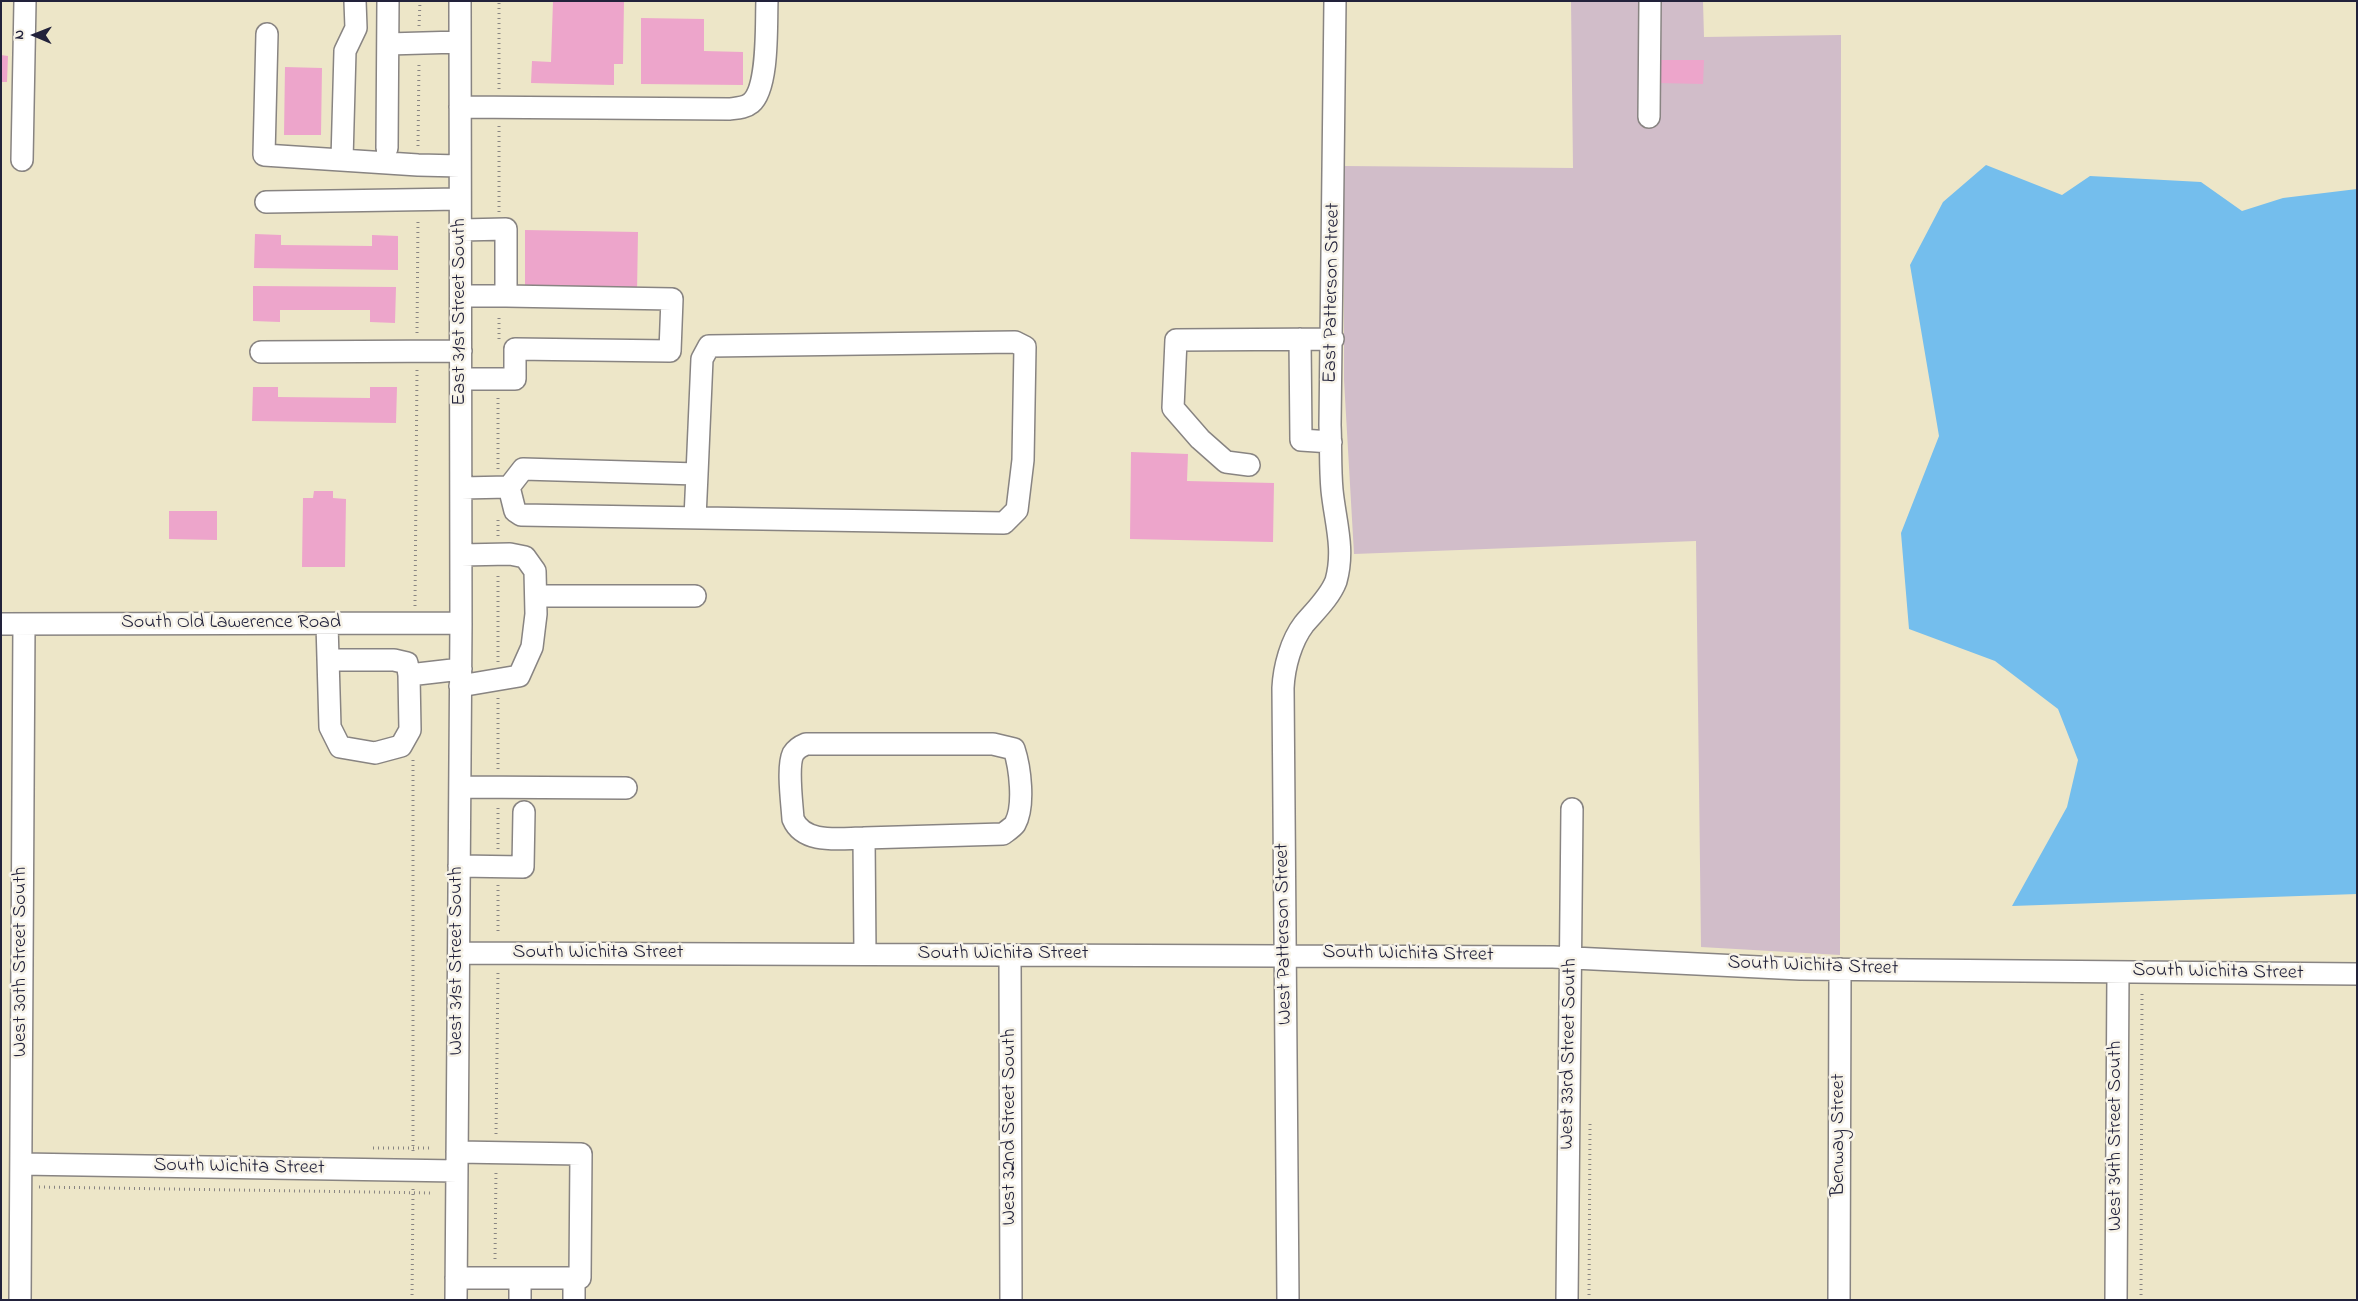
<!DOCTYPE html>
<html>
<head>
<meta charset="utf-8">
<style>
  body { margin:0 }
  #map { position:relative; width:2358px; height:1301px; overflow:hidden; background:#ede6c8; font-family:"Indie Flower",sans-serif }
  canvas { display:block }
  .frame { position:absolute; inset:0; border:2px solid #22223b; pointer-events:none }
  .north { position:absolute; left:10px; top:10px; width:50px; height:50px; -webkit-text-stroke:4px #f7f3e8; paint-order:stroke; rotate:271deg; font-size:14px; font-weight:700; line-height:20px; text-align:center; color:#22223b }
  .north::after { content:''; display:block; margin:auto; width:18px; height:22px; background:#22223b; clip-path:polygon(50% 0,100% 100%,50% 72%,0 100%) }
</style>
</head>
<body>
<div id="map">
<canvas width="2358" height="1301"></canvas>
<div class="frame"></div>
<div class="north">N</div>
</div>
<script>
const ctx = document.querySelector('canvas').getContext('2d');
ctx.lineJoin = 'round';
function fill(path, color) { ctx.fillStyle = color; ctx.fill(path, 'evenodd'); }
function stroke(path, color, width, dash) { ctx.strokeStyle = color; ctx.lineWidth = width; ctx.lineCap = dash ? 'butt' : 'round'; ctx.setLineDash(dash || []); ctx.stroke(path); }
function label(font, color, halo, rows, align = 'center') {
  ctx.font = font + ' "Indie Flower",sans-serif'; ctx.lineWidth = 5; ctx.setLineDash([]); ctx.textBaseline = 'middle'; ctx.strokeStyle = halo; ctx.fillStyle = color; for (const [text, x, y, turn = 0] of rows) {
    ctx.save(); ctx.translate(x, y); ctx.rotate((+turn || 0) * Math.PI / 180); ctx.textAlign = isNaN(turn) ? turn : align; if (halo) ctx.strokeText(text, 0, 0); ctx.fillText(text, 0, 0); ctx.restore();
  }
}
fill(new Path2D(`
  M1571 1H1703L1704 37 1841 35 1840 955 1701 947 1696 541 1354 554 1344 380V166L1573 168Z`), '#d1bdc9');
fill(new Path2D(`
  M1986 165 2062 195 2090 176 2201 182 2242 211 2283 198 2357 189V894L2012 906 2067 807 2078 760 2058 709 1995 661 1909 629 1901 533 1939 436 1910 265 1943 202Z`), '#74beed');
fill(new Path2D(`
  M553 1H624L623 64H614V85L531 83 532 61 551 62Z
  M641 18 704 19V51L743 52V85L641 84Z
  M1 55 8 56 7 82H1Z
  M1659 60H1704L1703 84 1659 83Z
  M285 67 322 68 321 135H284Z
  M525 230 638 232 637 293 525 291Z
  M255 234 281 235V245L372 246V235L398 236V270L254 268Z
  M253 286 396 287 395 323 370 322V310H280V322L253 321Z
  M253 387H278V397L370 398V387H397L396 423 252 421Z
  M1131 452 1188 454 1187 481 1274 483 1273 542 1130 539Z
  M314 491H333V498L346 499 345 567H302L303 498H313Z
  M169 511H217V540L169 539Z`), '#eda5cb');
const minor = new Path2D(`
  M267 34 264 155 418 165 460 166
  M388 44 459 42
  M460 107 729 109C737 108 745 108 751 103 769 88 766 24 767 1
  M1649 117 1650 1
  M387 148 388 1
  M22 160 25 1
  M342 160 345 51 356 28 355 1
  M266 202 460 199
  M461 230 506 229V296H461
  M1300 339 1301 440 1331 442
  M261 352 461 351
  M461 379H515V349L670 351 672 299 506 296
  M1249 465 1226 462 1200 439 1173 408 1176 340 1333 339
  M461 488 509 487 515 511 521 515 1004 523 1017 510 1023 460 1025 347 1015 342 709 346 702 359 697 474 523 469 509 487
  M695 518 697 474
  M536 596H695
  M1 624 461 623
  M327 624 330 727 340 747 375 753 401 746 410 730 409 675 461 669
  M328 660H394L407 663 409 675
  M460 686 519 676 532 647 536 614 535 571 525 557 510 554 461 555
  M460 787 626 788
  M864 838 1003 834C1007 831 1013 827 1015 824 1025 806 1020 767 1014 749L993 744H806C801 746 796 749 793 754 787 767 792 803 793 819 804 845 841 838 864 838L865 954
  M459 866 523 867 524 812
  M459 953 1553 957 1800 969 2357 974
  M1010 955 1011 1300
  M21 1164 457 1171
  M574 1277V1300
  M456 1278H580L581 1154 457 1152
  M20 1300 24 624
  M456 1300 461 623 460 1
  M520 1300V1278
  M1288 1300 1283 688C1284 667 1291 641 1304 624 1315 611 1330 597 1336 581 1345 549 1335 521 1332 490 1330 468 1331 447 1330 425L1335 1
  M1567 1300 1572 809
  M1839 1300 1840 969
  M2116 1300 2118 972`);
stroke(minor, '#888482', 24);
stroke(new Path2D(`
  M419 26 420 1
  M499 89V1
  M418 146 419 62
  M499 212V125
  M417 333 418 219
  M499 339V315
  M498 469V398
  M498 520V537
  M415 606 417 369
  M498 662V573
  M498 769V698
  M498 849V805
  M498 885V934
  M496 1134 498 970
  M373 1148H430
  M413 1151V759
  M39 1187 433 1193
  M495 1259 496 1170
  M412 1300 413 1189
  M1589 1300 1590 1123
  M2141 1300 2142 990`), '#888482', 3, [1, 4]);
stroke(minor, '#fff', 21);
label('20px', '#22223b', '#f7f3e8', [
  ["East Patterson Street",1333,293,-89],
  ["East 31st Street South",461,312,-90],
  ["South Old Lawerence Road",231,624],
  ["West Patterson Street",1285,934,-91],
  ["South Wichita Street",598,954],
  ["South Wichita Street",1003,955],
  ["South Wichita Street",1408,955,1],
  ["West 31st Street South",458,961,-90],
  ["West 30th Street South",22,962,-90],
  ["South Wichita Street",1813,967,2],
  ["South Wichita Street",2218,973,1],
  ["West 33rd Street South",1570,1054,-89],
  ["West 32nd Street South",1011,1127,-90],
  ["Benway Street",1840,1135,-90],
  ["West 34th Street South",2117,1136,-90],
  ["South Wichita Street",239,1168,1]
]);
</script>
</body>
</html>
